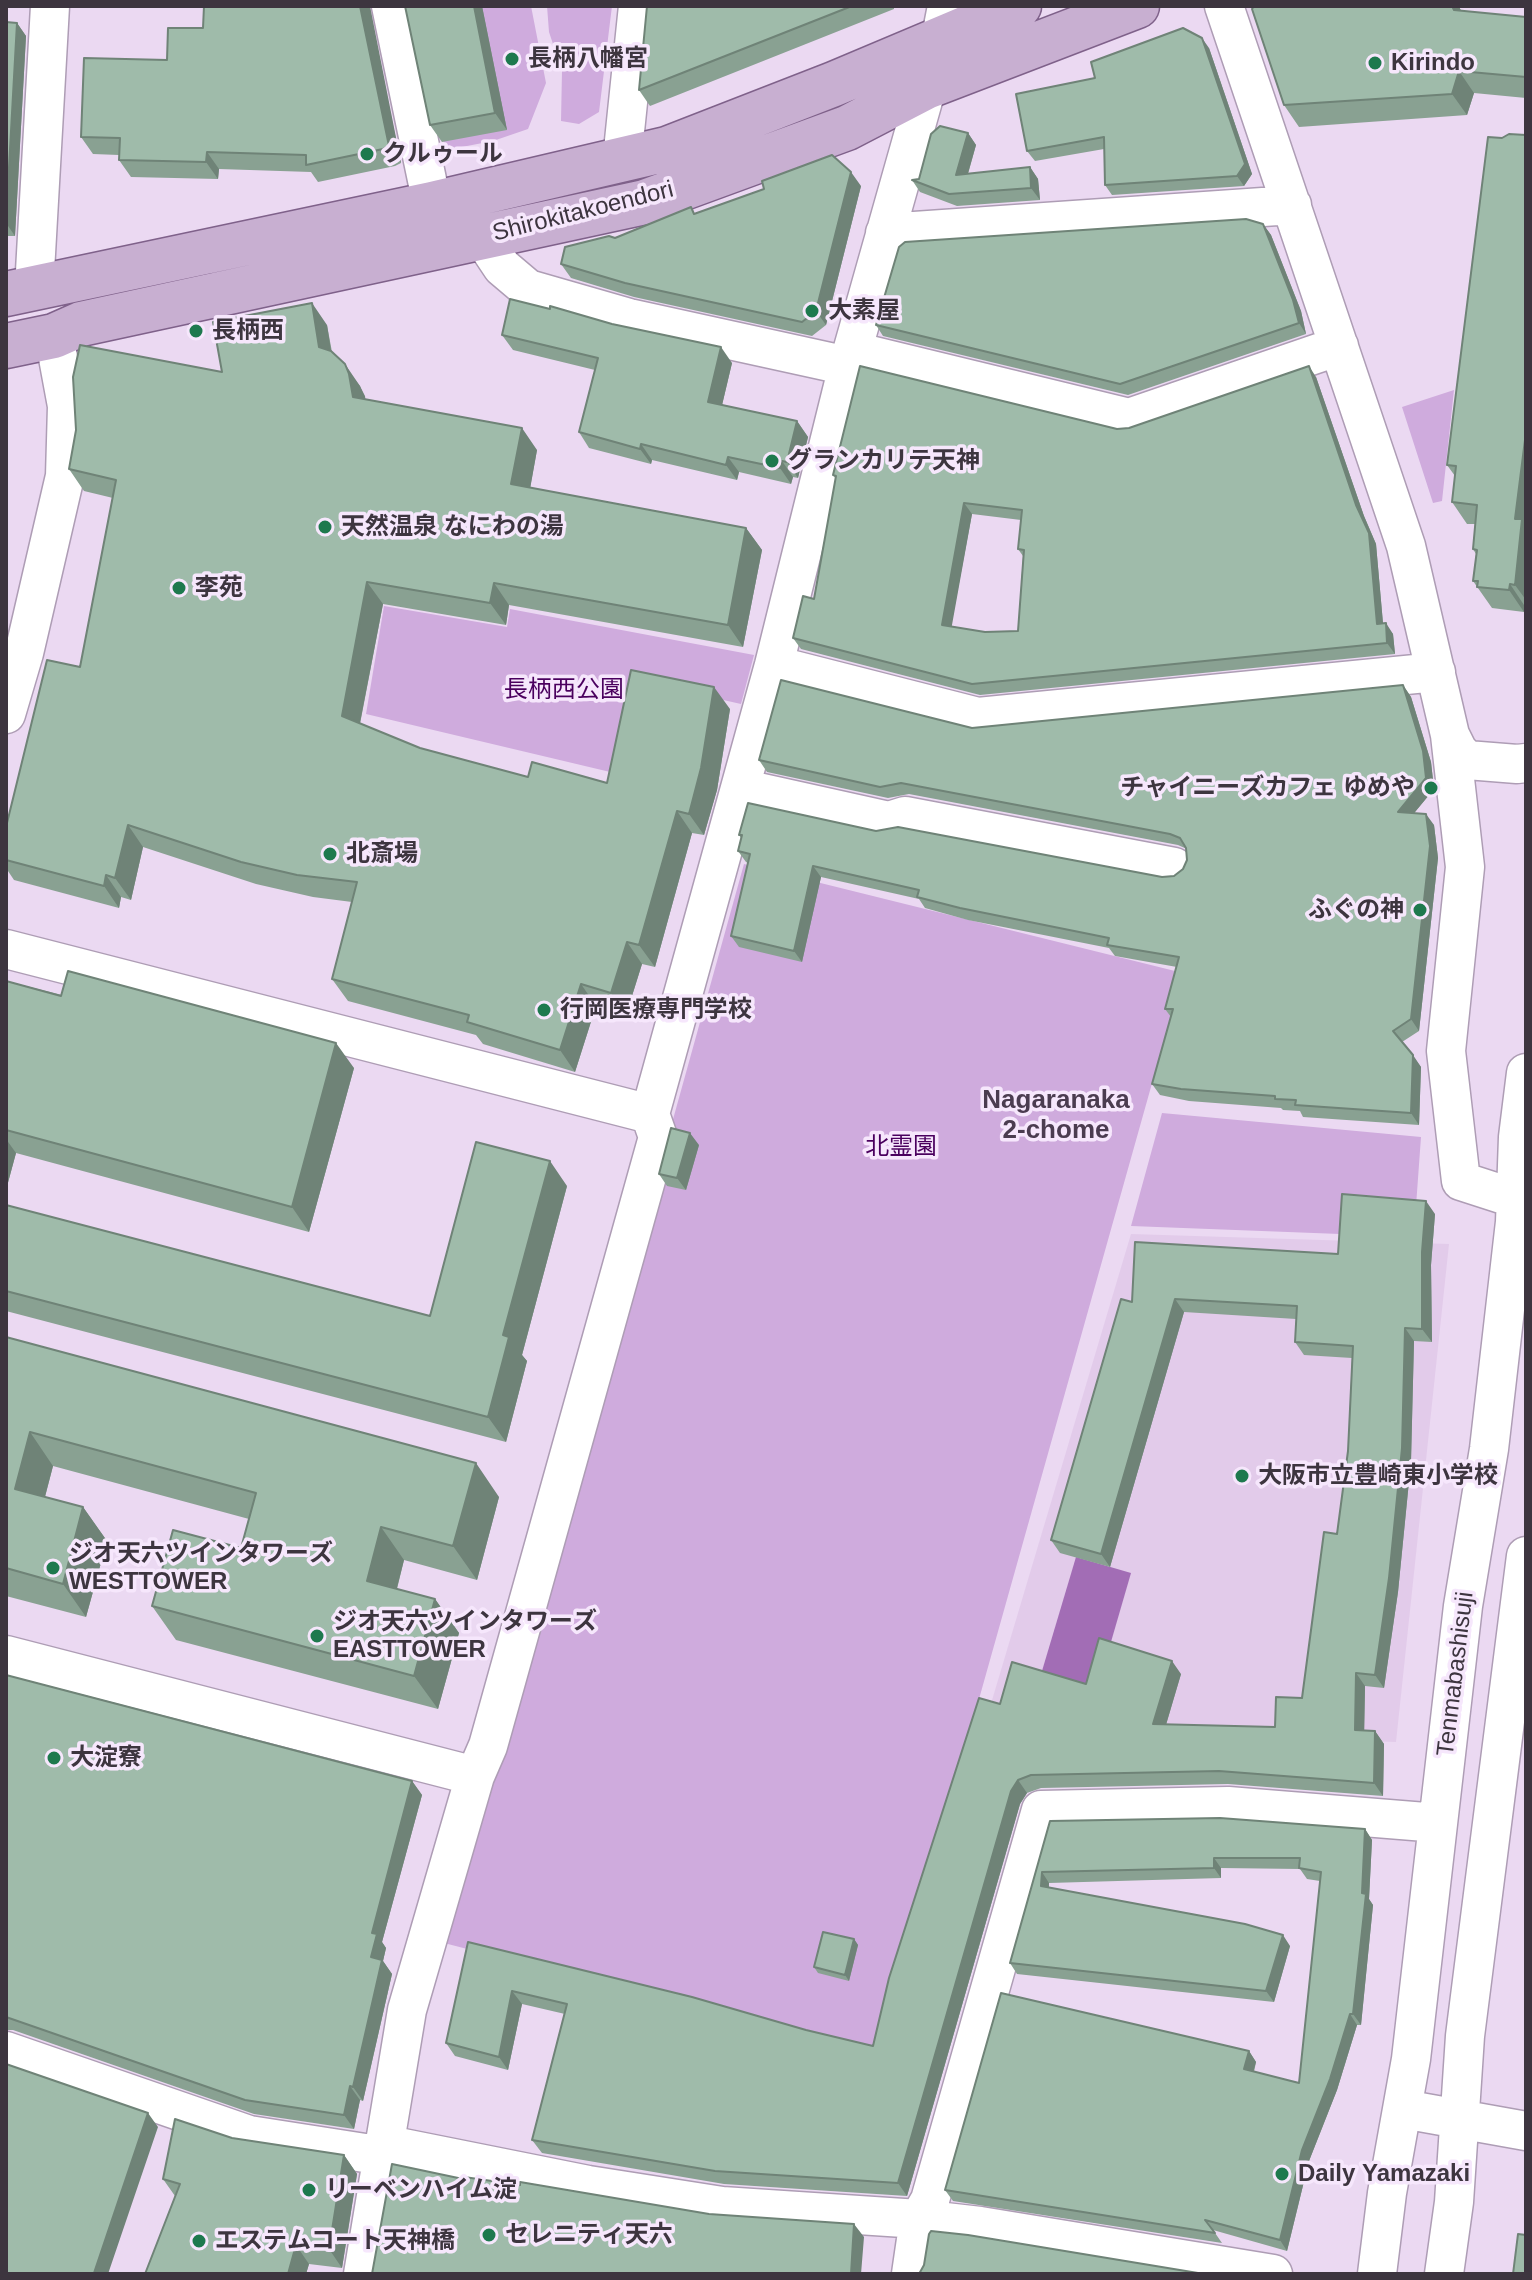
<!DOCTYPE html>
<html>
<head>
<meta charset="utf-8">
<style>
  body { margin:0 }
  #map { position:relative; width:1532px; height:2280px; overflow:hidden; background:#ebd9f2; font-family:Helvetica,sans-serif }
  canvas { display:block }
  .frame { position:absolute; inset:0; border:8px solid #3d353f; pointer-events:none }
</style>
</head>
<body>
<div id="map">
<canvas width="1532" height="2280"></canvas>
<div class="frame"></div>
</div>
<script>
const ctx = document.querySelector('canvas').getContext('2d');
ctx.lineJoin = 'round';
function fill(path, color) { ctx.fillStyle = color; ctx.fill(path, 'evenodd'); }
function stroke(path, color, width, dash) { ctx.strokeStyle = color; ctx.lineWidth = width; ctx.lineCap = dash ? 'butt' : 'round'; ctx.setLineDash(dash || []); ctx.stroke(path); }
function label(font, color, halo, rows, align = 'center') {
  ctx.font = font + ' Helvetica,"Noto Sans JP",sans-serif'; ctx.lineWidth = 7; ctx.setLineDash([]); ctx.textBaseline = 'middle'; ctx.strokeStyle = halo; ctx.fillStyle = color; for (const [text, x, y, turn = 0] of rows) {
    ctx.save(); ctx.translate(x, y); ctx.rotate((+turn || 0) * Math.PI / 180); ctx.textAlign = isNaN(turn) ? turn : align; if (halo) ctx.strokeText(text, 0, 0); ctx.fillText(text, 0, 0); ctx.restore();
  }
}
fill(new Path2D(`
  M1131 1234 1449 1244 1396 1742 1110 1733 990 1707Z`), '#e2cbea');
fill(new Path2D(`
  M403 6H531L546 83 528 129 493 141 446 150Z
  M547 6H612L599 112 579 124 561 121 562 71 549 32Z
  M1454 390 1442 501 1433 503 1402 407Z
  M384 606 507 627 510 609 754 655 741 704 648 683 627 776 366 714Z
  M744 864 1183 973 879 2055 444 1943Z
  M1162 1113 1421 1137 1416 1206 1340 1234 1131 1226Z`), '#cfabdd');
fill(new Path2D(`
  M1076 1557 1131 1573 1095 1697 1039 1681Z`), '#a26db5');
const minor = new Path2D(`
  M391 6 432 204
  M1224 6 1406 546 1450 735 1458 751 1467 760 1517 764 1526 763
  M622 160 638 6
  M885 233 1292 205
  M482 237 502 267 528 289 629 318 848 366
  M34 289 50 6
  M853 351 1129 418 1339 346
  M774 665 978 717 1436 672
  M6 714 24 653 65 476 67 406 54 336
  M1450 735 1465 867 1446 1051 1461 1181 1526 1202
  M740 788 889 821 905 816 1174 867
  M6 949 650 1114
  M6 1655 475 1776
  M6 2051 249 2135 384 2156
  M1403 2109 1526 2131
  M383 2144 588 2185 722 2206 919 2219 980 2226 1273 2274
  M363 2274 407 2010 475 1776 488 1746 658 1137 650 1114 774 665 848 366 941 37 947 6
  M911 2274 919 2219 930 2200 1041 1810 1228 1806 1438 1823
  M1377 2274 1387 2193 1411 2059 1463 1606 1489 1449 1515 1222 1518 1137 1526 1073
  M1444 2274 1454 2202 1465 2036 1526 1556`);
const major = new Path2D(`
  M6 294 432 204 667 149 834 84 1019 6
  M6 346 54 336 81 324 645 202 847 128 926 87 1137 6`);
stroke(minor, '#ae9db5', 41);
stroke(major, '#7f618a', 47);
stroke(minor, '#fff', 38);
stroke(major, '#c8afd1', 44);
fill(new Path2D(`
  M482 6 507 130 442 142 430 125Z
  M647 6H894V9L650 106 639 90Z
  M1254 6H1459L1461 11 1526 17V98L1474 93 1467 115 1299 127 1284 105Z
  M369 10 401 163 395 166 318 182 311 172 219 169 218 179 131 177 119 160V155L93 154 81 137 203 28Z
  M6 22 17 23 26 36 15 236H6Z
  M1209 48 1252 174 1244 186 1112 195 1105 185 1104 149 1035 161 1027 151 1095 78Z
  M968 133 976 145 968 174 1030 167 1038 179 1040 200 957 206 920 192 912 180 919 179Z
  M1526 135V606L1524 605V612L1492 608 1473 581 1476 554 1473 549 1475 524H1467L1452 502 1455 476 1447 465 1502 138Z
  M861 186 826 325 812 336 634 297 571 278 561 264 615 238 695 214Z
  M1263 224 1271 235 1301 311 1306 334 1128 395 883 336 876 325Z
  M327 325 332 352 360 386 365 399 537 450 530 488 746 528 762 550 743 647 509 605 506 625 383 604 360 724 420 748 528 777 607 783 730 709 717 790 704 835 692 833 655 967 642 964 626 1015 596 1006 575 1072 483 1044 476 1035 348 1001 332 979 352 902 313 897 256 884 143 847 131 900 121 897 119 908 14 880 6 868V827L80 667 113 498 84 491 69 469 222 372Z
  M502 335 732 363 722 405 797 421 808 437 798 478 793 477 791 484 739 472 737 480 652 460 651 464 589 448 579 432 595 370 513 350Z
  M1316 377 1364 516 1376 544 1383 623 1393 634 1395 654 980 695 801 649 793 638 814 599 836 479 833 475 1117 429 1129 428ZM972 514 1021 520 1018 549 1023 556 1018 631 985 632 951 626Z
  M1403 685 1411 697 1431 762 1434 789 1414 813 1434 825 1438 858 1419 1031 1402 1042 1421 1067 1419 1125 1303 1117 1300 1111 1283 1110 1281 1108 1189 1101 1160 1095 1152 1084 1171 1017 1165 1009 1177 967 1115 956 1109 948 968 920 925 908 919 899 821 877 802 962 739 947 731 936 748 863 746 862 738 851 741 838 739 835 876 831 1162 877 1174 876 1183 869 1187 860V849L1178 845 909 794 888 798 767 772 759 760 972 728Z
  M6 981 354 1068 309 1232 16 1153 6 1190Z
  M699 1145 686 1190 667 1186 659 1174Z
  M567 1186 522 1355 527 1361 506 1442 6 1311V1205L430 1316Z
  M1435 1214 1431 1265 1432 1342 1414 1341 1411 1461 1398 1592 1384 1688 1365 1686 1364 1731H1375L1384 1744 1383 1796 1228 1784 1041 1788 1027 1793 1020 1804 907 2196 724 2184 542 2153 532 2140 565 2014 522 2004 508 2070 455 2056 446 2043 468 1942 806 2030 873 2046 1000 1704 1086 1684 1181 1674 1166 1725 1275 1727 1302 1698 1337 1534 1348 1451 1352 1358 1304 1355 1295 1342 1296 1319 1184 1312 1110 1567 1060 1553 1051 1540 1132 1302 1338 1254Z
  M6 1337 499 1497 477 1580 404 1560 397 1589 435 1599 459 1633 438 1709 176 1640 152 1606 241 1548 249 1519 53 1466 45 1497 83 1507 107 1541 86 1617 6 1596Z
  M6 1675 412 1781 422 1795 382 1942 386 1948 383 1961 392 1974 363 2101 360 2100 354 2129 254 2114 13 2030H6Z
  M1050 1821 1365 1829 1372 1840 1369 1899 1373 1905 1361 2025H1357L1337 2090 1309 2161 1287 2251 1213 2230 1222 2243 953 2201 945 2190 1249 2051 1256 2062 1254 2072 1299 2083 1320 1881 1307 1879 1300 1869 1221 1868V1878L1049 1883V1888L1290 1946 1274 2002 1017 1974 1010 1963Z
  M854 1939 858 1945 849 1981 818 1973 814 1967Z
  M232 2138 344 2155 357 2174 342 2268 309 2264 306 2274H145L175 2196 163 2179Z`), '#89a192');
fill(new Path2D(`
  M360 6H370L401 163 389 146Z
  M474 6H482L507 130 495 113Z
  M1452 6H1459L1469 32 1454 10Z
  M17 23 26 36 15 236 6 223Z
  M1202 38 1209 48 1252 174 1244 186 1237 176Z
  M1459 71 1474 93 1467 115 1452 94Z
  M968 133 976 145 964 187 956 175Z
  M207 152 219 169 218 179 206 162Z
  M1030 167 1038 179 1040 200 1031 188Z
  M851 172 861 186 826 325 816 311Z
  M1263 224 1271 235 1301 311 1306 334 1299 323Z
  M312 303 327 325 334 369 319 347Z
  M721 347 732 363 719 418 708 402Z
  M345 364 360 386 365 396 368 419 353 397Z
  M1309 366 1316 377 1364 516 1376 544 1384 635 1377 624 1356 505Z
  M797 421 808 437 798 478 787 462Z
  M522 428 537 450 527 506 511 484Z
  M1526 432V600L1515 585V519Z
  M641 444 652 460 651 464 640 449Z
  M728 457 739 472 737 480 726 465Z
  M782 461 793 477 791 484 780 468Z
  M964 503 972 514 950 636 942 625Z
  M746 528 762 550 743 647 728 625Z
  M367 582 383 604 357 738 342 716Z
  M494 583 509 605 506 625 490 603Z
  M1510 584 1524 605V612L1509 590Z
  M1386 623 1393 634 1395 654 1387 643Z
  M1403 685 1411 697 1431 762 1434 789 1406 823 1398 812Z
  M714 687 730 709 717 790 704 835 689 814Z
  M677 811 692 833 655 967 639 945Z
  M1426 814 1434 825 1438 858 1419 1031 1411 1019Z
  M128 825 143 847 131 900 115 878Z
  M813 866 821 877 802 962 794 951Z
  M106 875 121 897 119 908 104 886Z
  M627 942 642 964 626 1015 611 993Z
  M581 984 596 1006 575 1072 560 1050Z
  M336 1043 354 1068 309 1232 292 1207Z
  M1413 1055 1421 1067 1419 1125 1411 1113Z
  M690 1133 699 1145 686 1190 677 1178Z
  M6 1139 16 1153 6 1190Z
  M550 1161 567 1186 522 1355 527 1361 506 1442 488 1417 503 1335Z
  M1426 1201 1435 1214 1431 1265 1432 1342 1422 1329V1252Z
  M1175 1299 1184 1312 1110 1567 1101 1554Z
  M1405 1328 1414 1341 1411 1461 1398 1592 1384 1688 1375 1675Z
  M30 1432 53 1466 38 1523 15 1489Z
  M476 1463 499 1497 477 1580 453 1546Z
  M83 1507 107 1541 86 1617 63 1584Z
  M381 1527 404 1560 390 1615 367 1581Z
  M435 1599 459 1633 438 1709 414 1676Z
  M1172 1661 1181 1674 1162 1738 1153 1724Z
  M1356 1673 1365 1686 1364 1743 1355 1730Z
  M1375 1731 1384 1744 1383 1796 1374 1783Z
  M1018 1780 1027 1793 1020 1804 907 2196 898 2183 1011 1791Z
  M412 1781 422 1795 382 1942 386 1948 383 1961 392 1974 363 2101 353 2087 371 1957 372 1933Z
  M1365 1829 1372 1840 1369 1899 1373 1905 1361 2025 1353 2014Z
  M1214 1858 1221 1868V1878L1214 1868Z
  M1042 1872 1049 1883 1048 1897 1041 1886Z
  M1283 1935 1290 1946 1274 2002 1266 1991Z
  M854 1939 858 1945 849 1981 845 1975Z
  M512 1991 522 2004 508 2070 499 2057Z
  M1350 2014 1357 2025 1337 2090 1309 2161 1287 2251 1280 2240 1302 2150Z
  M1249 2051 1256 2062 1251 2080 1244 2069Z
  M350 2086 360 2100 354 2129 344 2115Z
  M148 2113 158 2127 108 2274H95L94 2273Z
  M344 2155 357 2174 342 2268 329 2249Z
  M854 2224 864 2237 861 2274H851Z
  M296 2245 309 2264 306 2274H288Z`), '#6f8377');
const building = new Path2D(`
  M204 6H360L389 146 383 149 306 165V155L207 152 206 162 119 160 120 138 81 137 84 58 167 60 168 28H203Z
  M405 6H474L495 113 430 125Z
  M647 6H852L639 90Z
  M1254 6H1452L1454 10 1526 17V77L1459 71 1452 94 1284 105 1252 9Z
  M6 22 17 23 6 221Z
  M1183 28 1202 38 1245 164 1237 176 1105 185 1104 137 1027 151 1016 94 1095 78 1091 62Z
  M940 126 968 133 956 175 1030 167 1031 188 949 194 912 180 919 179 931 134Z
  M1509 134 1526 135V432L1515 519H1522L1515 585 1510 584 1509 590 1477 587 1478 581H1473L1477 550 1473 549 1477 505 1452 502 1456 466 1447 465 1488 137 1502 138Z
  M832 155 851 172 816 311 802 322 625 283 561 264 565 247 609 236 615 238 691 207 694 214 764 189 762 181Z
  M1246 219 1263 224 1293 300 1299 323 1120 384 876 325 899 247 905 242Z
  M510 299 550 309V306L612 324 721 347 708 402 797 421 787 462 782 461 780 468 728 457 726 465 641 444 640 449 579 432 598 358 502 335Z
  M312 303 319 347 331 351 345 364 349 374 353 397 522 428 511 484 746 528 728 625 494 583 490 603 367 582 342 716 420 748 528 777 532 762 607 783 631 670 714 687 701 768 689 814 677 811 639 945 627 942 611 993 581 984 560 1050 467 1022 469 1015 332 979 357 882 297 875 241 862 128 825 115 878 106 875 104 886 6 860V827L47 660 80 667 116 480 69 469 76 430 73 377 80 345 222 372 213 322Z
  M860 366 1117 429 1129 428 1309 366 1356 505 1369 533 1377 624 1386 623 1387 643 972 684 793 638 803 596 814 599 836 476 833 475ZM964 503 1022 510 1018 549 1024 550 1018 631 985 632 942 625Z
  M781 680 972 728 1403 685 1423 751 1426 778 1398 812 1426 814 1430 846 1411 1019 1393 1031 1413 1055 1411 1113 1295 1105 1296 1100 1275 1099V1096L1181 1089 1152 1084 1173 1009H1165L1179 957 1107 945 1109 938 960 908 917 897 919 890 813 866 794 951 731 936 750 854 738 851 742 835H739L748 803 876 831 898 827 1162 877 1174 876 1183 869 1187 860 1186 848 1180 838 1170 834 901 783 880 787 759 760Z
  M68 971 336 1043 292 1207 6 1130V981L61 996Z
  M671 1128 690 1133 677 1178 659 1174Z
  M476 1142 550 1161 503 1335 509 1337 488 1417 6 1291V1205L430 1316Z
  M1342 1194 1426 1201 1422 1252V1329L1405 1328 1402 1448 1389 1578 1375 1675 1356 1673 1355 1730 1375 1731 1374 1783 1219 1771 1031 1775 1018 1780 1011 1791 898 2183 715 2171 532 2140 567 2004 512 1991 499 2057 446 2043 468 1942 692 1997 806 2030 873 2046 889 1978 979 1698 1000 1704 1012 1662 1086 1684 1099 1638 1172 1661 1153 1724 1275 1727 1276 1697 1302 1698 1324 1532 1337 1534 1348 1451 1353 1346 1295 1342 1297 1306 1175 1299 1101 1554 1051 1540 1121 1299 1132 1302 1135 1242 1338 1254Z
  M6 1337 476 1463 453 1546 381 1527 367 1581 435 1599 414 1676 152 1606 173 1530 241 1548 256 1493 30 1432 15 1489 83 1507 63 1584 6 1568Z
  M6 1675 412 1781 372 1933 377 1934 371 1957 382 1960 353 2087 350 2086 344 2115 245 2100 6 2017Z
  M1220 1818 1365 1829 1362 1893 1366 1894 1353 2014H1350L1330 2079 1302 2150 1280 2240 1205 2220 1215 2233 945 2190 1001 1993 1249 2051 1244 2069 1299 2083 1321 1872 1299 1868 1300 1858H1214V1868L1042 1872 1041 1886 1245 1924 1283 1935 1266 1991 1010 1963 1050 1821Z
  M823 1932 854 1939 845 1975 814 1967Z
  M6 2064 148 2113 94 2273 98 2274H6Z
  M175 2119 232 2138 344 2155 329 2249 296 2245 288 2274H145L180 2184 163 2179Z
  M392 2164 463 2179 464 2177 520 2185V2182L709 2214 854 2224 851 2274H372Z
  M931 2231 968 2235 1204 2274H919L924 2265 929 2234Z
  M1518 2234 1526 2235V2274H1513Z`);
fill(building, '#9fbbaa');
stroke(building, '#6f8377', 2);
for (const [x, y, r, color] of [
  [512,59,8,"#1e794e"],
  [1375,63,8,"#1e794e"],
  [367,154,8,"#1e794e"],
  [812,311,8,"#1e794e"],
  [196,331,8,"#1e794e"],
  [772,461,8,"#1e794e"],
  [325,527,8,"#1e794e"],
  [179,588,8,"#1e794e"],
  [1431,788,8,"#1e794e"],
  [330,854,8,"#1e794e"],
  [1420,910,8,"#1e794e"],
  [544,1010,8,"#1e794e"],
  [1242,1476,8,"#1e794e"],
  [53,1568,8,"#1e794e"],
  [317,1636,8,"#1e794e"],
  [54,1758,8,"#1e794e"],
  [1282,2174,8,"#1e794e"],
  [309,2190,8,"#1e794e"],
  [489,2235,8,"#1e794e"],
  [199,2241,8,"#1e794e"]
]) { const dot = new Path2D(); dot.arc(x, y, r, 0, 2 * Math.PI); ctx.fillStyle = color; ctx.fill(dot); stroke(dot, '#f6e7fc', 3); }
label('bold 24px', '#3d353f', '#f6e7fc', [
  ["長柄八幡宮",528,59],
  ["Kirindo",1391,63],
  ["クルゥール",383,154],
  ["大素屋",828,311],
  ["長柄西",212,331],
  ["グランカリテ天神",788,461],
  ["天然温泉 なにわの湯",341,527],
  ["李苑",195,588],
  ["チャイニーズカフェ ゆめや",1415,788,"right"],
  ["北斎場",346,854],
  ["ふぐの神",1404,910,"right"],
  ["行岡医療専門学校",560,1010],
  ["大阪市立豊崎東小学校",1258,1476],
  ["ジオ天六ツインタワーズ",69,1554],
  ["WESTTOWER",69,1582],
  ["ジオ天六ツインタワーズ",333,1622],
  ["EASTTOWER",333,1650],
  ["大淀寮",70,1758],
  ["Daily Yamazaki",1298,2174],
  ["リーベンハイム淀",325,2190],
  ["セレニティ天六",505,2235],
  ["エステムコート天神橋",215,2241]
], 'left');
label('24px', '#3d353f', '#f6e7fc', [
  ["Shirokitakoendori",583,212,-14],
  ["Tenmabashisuji",1456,1674,-83]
]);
label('24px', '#4a005e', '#f6e7fc', [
  ["長柄西公園",564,690],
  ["北霊園",901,1147]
]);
label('bold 26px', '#4b3c50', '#f6e7fc', [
  ["Nagaranaka",1056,1101],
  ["2-chome",1056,1131]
]);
</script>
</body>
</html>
